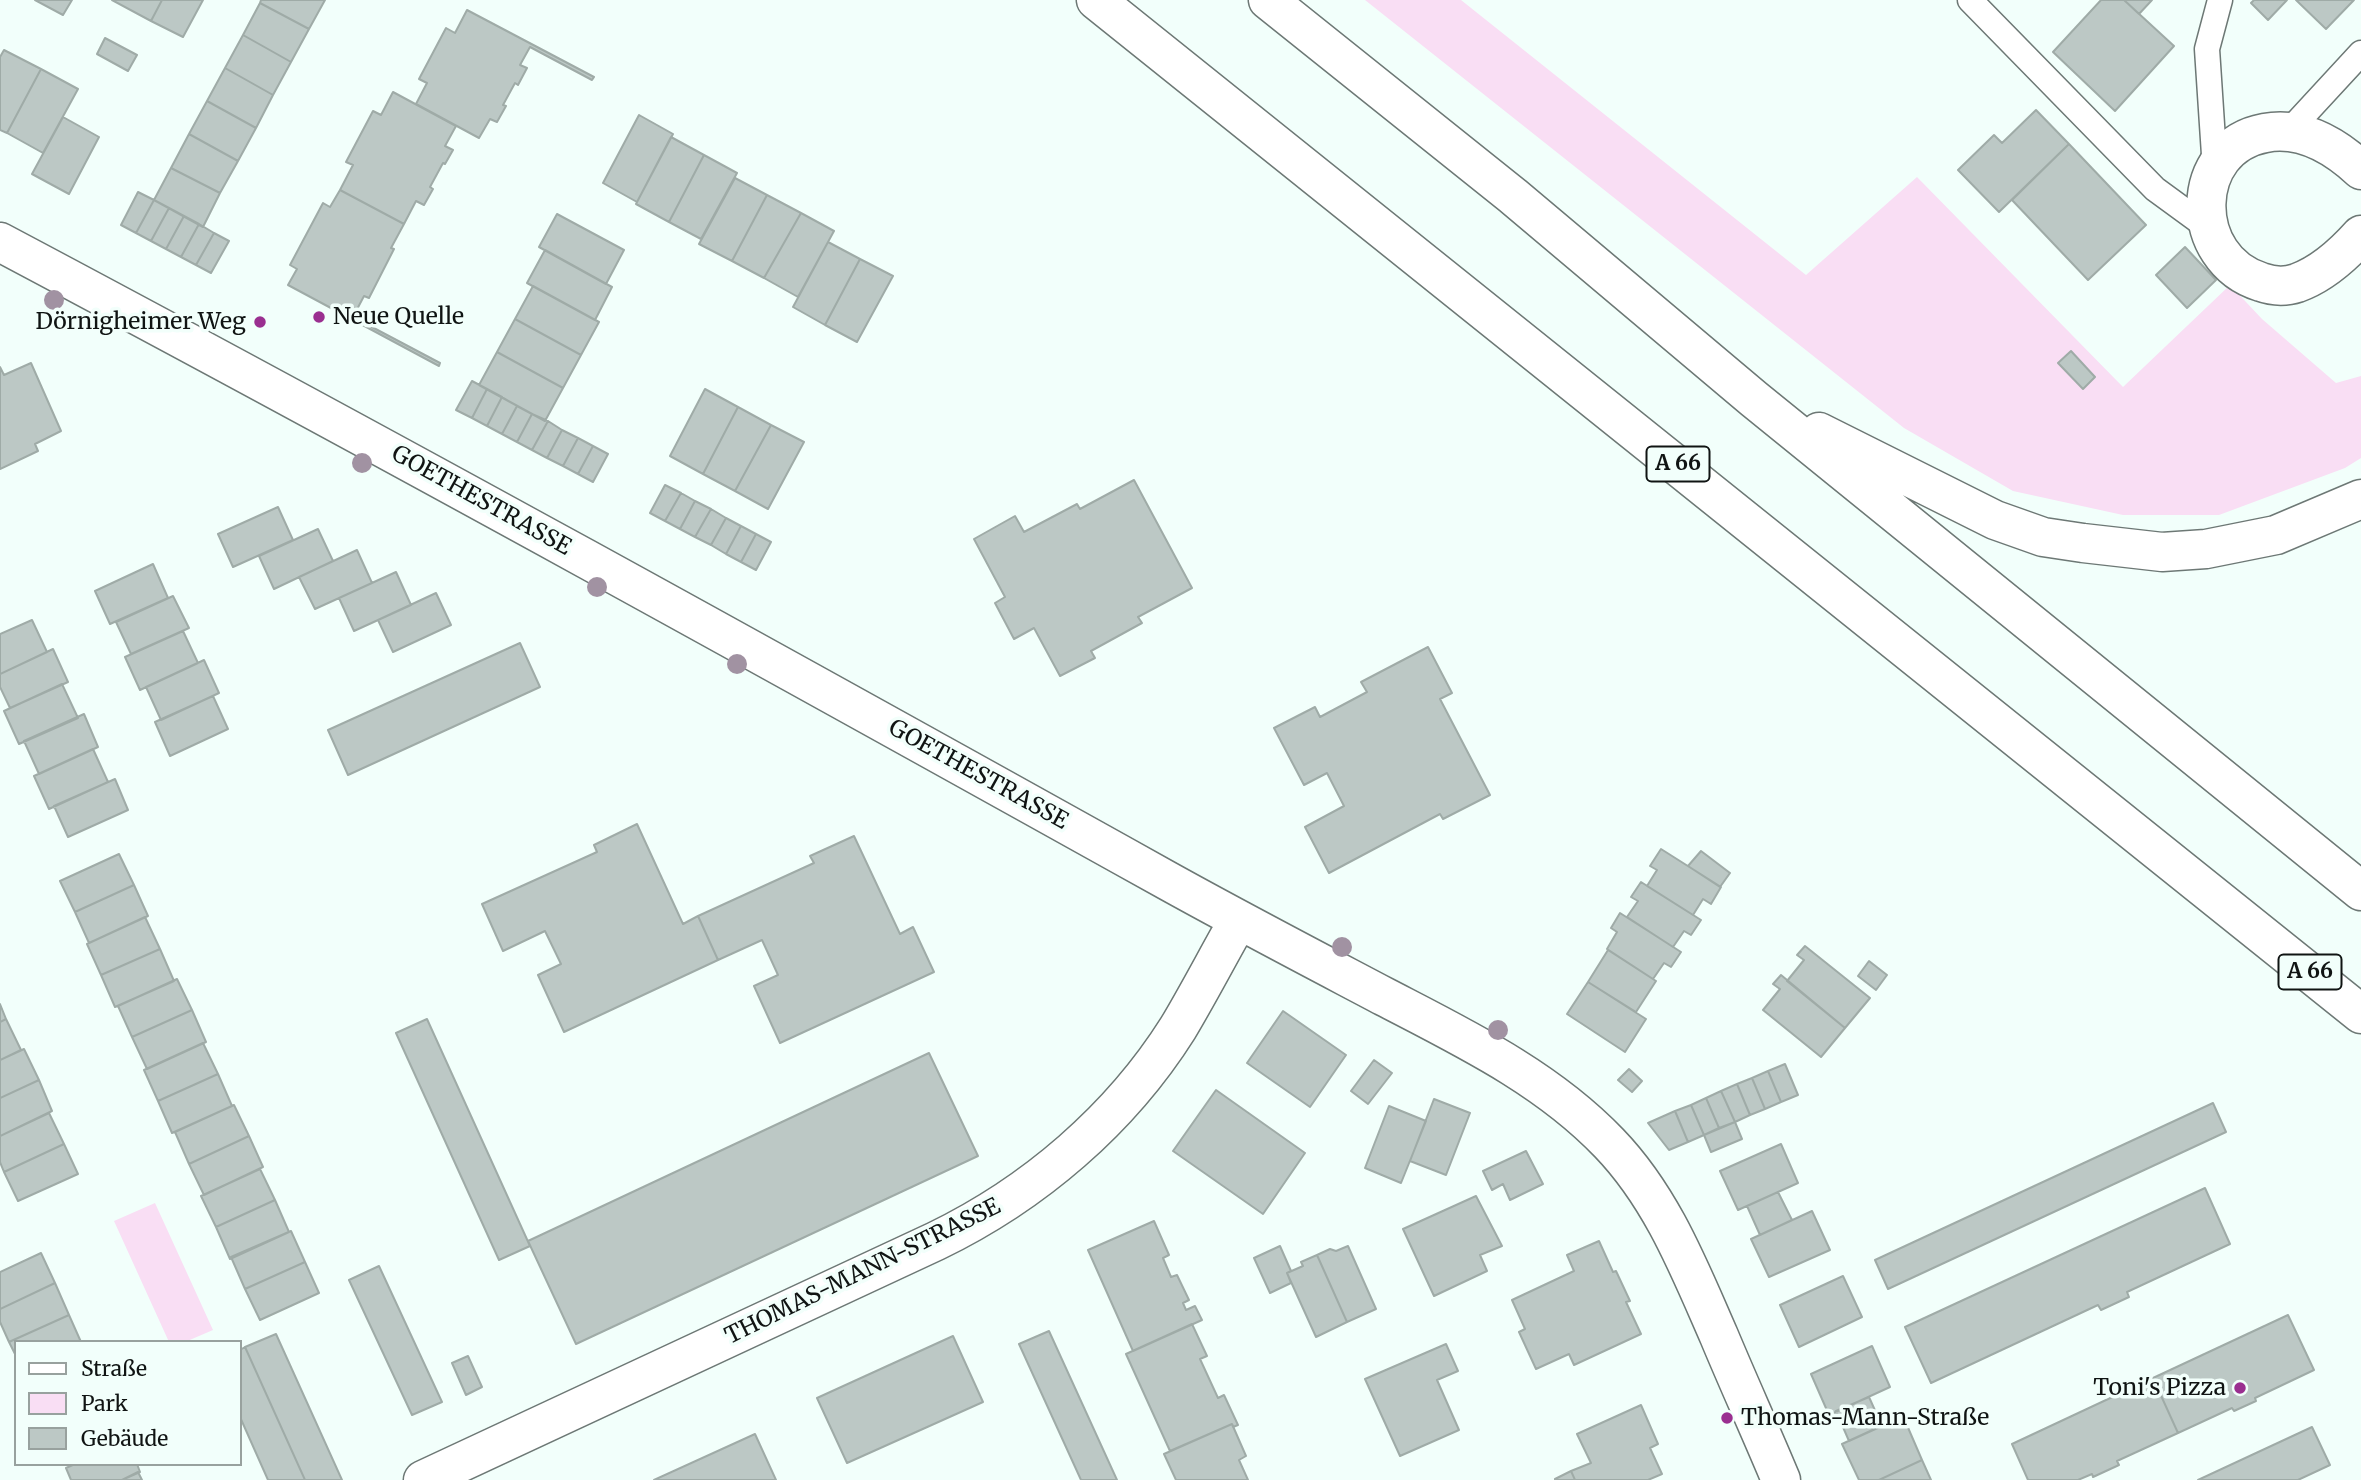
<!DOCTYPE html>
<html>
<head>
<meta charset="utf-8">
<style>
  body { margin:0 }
  #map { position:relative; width:2361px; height:1480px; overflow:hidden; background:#f2fffb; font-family:Merriweather,serif }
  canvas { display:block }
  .legend { position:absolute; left:14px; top:1340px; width:228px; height:126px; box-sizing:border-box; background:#f2fffb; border:2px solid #98a19e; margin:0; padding:9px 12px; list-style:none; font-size:21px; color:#101413 }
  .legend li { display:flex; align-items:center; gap:14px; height:35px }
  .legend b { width:35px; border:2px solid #98a19e }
</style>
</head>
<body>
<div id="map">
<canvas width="2361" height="1480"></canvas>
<ul class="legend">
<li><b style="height:9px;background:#fff"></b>Straße</li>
<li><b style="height:19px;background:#f9def4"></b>Park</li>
<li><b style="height:19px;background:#bcc8c5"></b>Gebäude</li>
</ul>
</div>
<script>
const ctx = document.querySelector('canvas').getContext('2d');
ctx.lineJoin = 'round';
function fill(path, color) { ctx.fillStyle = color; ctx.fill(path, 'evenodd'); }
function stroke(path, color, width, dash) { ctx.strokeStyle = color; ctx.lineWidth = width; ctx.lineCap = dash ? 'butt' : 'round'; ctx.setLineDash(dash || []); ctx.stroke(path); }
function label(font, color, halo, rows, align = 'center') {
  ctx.font = font + ' Merriweather,serif'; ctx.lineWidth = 7; ctx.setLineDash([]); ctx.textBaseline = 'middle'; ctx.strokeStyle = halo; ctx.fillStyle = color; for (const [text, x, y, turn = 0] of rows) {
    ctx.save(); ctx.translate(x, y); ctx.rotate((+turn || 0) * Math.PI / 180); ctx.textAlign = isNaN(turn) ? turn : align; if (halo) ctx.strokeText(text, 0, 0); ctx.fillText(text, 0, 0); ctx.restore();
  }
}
fill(new Path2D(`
  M1365 0H1461L1806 275 1917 177 2123 387 2230 285 2262 319 2336 383 2361 376V458L2345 468 2219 515H2123L2013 491 1904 428Z
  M155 1203 213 1330 185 1342H169L114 1221Z`), '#f9def4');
const building = new Path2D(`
  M35 0H72L63 15Z
  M112 0H162L151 21Z
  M162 0H203L183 37 151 21Z
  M261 0H325L309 29 260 3Z
  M2101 0H2124L2174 46 2115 111 2053 52Z
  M2124 0H2152L2139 14Z
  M2254 0H2287L2268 20 2251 3Z
  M2296 0H2354L2326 29Z
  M260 3 309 29 291 62 243 35Z
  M467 10 594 77 592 80 530 47 520 65 527 68 518 85 515 83 503 105 506 106 497 122 490 119 479 138 416 104 427 83 419 79 446 28 455 33Z
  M243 35 291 62 273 95 225 68Z
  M105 38 137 55 128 71 97 54Z
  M4 50 41 69 7 133 0 130V57Z
  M225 68 273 95 256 128 207 101Z
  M41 69 78 89 43 153 7 133Z
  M393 92 456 126 445 146 453 150 445 164 443 163 430 187 433 189 424 205 416 201 404 224 340 190 353 165 346 162 373 111 381 115Z
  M207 101 256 128 238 161 189 134Z
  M2036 110 2069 144 1999 212 1958 170 1994 135 2002 143Z
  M639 115 673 134 637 202 603 183Z
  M63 117 99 137 69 194 32 174Z
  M189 134 238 161 220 193 171 168Z
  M671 137 704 155 669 222 636 204Z
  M2069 144 2146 225 2088 280 2012 200Z
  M704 155 737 173 701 239 669 222Z
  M171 168 220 193 203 227 154 200Z
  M735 178 767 195 732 261 699 244Z
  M340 190 404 224 391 248 394 249 369 298 364 296 353 317 440 363 439 366 288 285 297 269 290 265 323 203 330 207Z
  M138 192 154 200 136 233 121 225Z
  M767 195 801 213 764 278 732 261Z
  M154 200 169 208 151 241 136 233Z
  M169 208 184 216 166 249 151 241Z
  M801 213 834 231 798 297 764 278Z
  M557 214 624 250 606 284 539 247Z
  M184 216 199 224 181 257 166 249Z
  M199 224 214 233 196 265 181 257Z
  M214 233 229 241 211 273 196 265Z
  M828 242 860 259 825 325 793 307Z
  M2185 247 2216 280 2187 308 2156 275Z
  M545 250 612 287 595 320 527 283Z
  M860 259 893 276 857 342 825 325Z
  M533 286 599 322 581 355 515 319Z
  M515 319 581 355 563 388 497 352Z
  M2071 351 2095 377 2083 389 2058 363Z
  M497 352 563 388 545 421 479 385Z
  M31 363 61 431 35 444 38 451 0 469V367L4 375Z
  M472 381 487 389 472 418 456 410Z
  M487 389 502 397 487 426 472 418Z
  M705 389 738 407 703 474 670 456Z
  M502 397 517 406 502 434 487 426Z
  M517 406 532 414 517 442 502 434Z
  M738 407 771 425 735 491 703 474Z
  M532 414 548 421 532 450 517 442Z
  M548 421 562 430 547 458 532 450Z
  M771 425 804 442 768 509 735 491Z
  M562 430 578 438 563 466 547 458Z
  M578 438 593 446 578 474 563 466Z
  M593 446 608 454 593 482 578 474Z
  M1134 480 1192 588 1138 617 1142 623 1091 651 1095 658 1060 676 1034 628 1014 639 995 603 1005 597 974 539 1015 516 1024 532 1077 504 1080 509Z
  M665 485 681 493 665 521 650 513Z
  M681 493 695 501 680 529 665 521Z
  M695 501 711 509 695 537 680 529Z
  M278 507 293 540 233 567 218 534Z
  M711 509 726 518 711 545 695 537Z
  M726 518 741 526 726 554 711 545Z
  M741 526 756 534 741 562 726 554Z
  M318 529 333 561 274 589 259 556Z
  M756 534 771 542 756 570 741 562Z
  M357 550 372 583 315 609 299 577Z
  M153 564 168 598 110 624 95 591Z
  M396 572 411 605 354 631 339 598Z
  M436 593 451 625 393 652 378 620Z
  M173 596 189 628 131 654 116 622Z
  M32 620 47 652 0 674V634Z
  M183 631 198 663 140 690 125 657Z
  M520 643 540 687 348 775 328 730Z
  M1428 647 1452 693 1440 699 1490 795 1443 819 1440 814 1329 873 1305 827 1344 806 1327 773 1304 785 1274 728 1315 707 1320 717 1367 692 1361 682Z
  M53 649 68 682 10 708 0 687V674Z
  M204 660 219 693 161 720 146 687Z
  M62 684 78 718 19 744 4 711Z
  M213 696 228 729 170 756 155 722Z
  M84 714 98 747 39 774 24 741Z
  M93 749 108 782 49 809 34 776Z
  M115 779 128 810 68 837 54 806Z
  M637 824 683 924 698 916 718 960 564 1032 538 975 561 964 545 931 503 951 482 904 597 852 594 845Z
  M854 836 900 934 913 927 934 972 780 1043 754 986 778 975 762 940 718 960 698 916 814 863 810 856Z
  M1661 849 1721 887 1711 904 1703 899 1693 915 1647 886 1657 870 1650 866Z
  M1701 851 1730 873 1720 887 1688 866Z
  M119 854 134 885 75 912 60 881Z
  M1641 882 1701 920 1691 935 1684 931 1673 947 1627 917 1638 901 1631 897Z
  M134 885 148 916 89 943 75 912Z
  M1620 913 1681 952 1671 967 1664 963 1653 979 1607 949 1617 932 1611 928Z
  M145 917 160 949 101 975 87 944Z
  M1805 946 1870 998 1845 1028 1787 981 1804 960 1797 955Z
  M160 949 174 981 115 1007 101 975Z
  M1608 950 1656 981 1636 1012 1588 982Z
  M1869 961 1887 975 1876 990 1858 976Z
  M1781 975 1845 1028 1821 1057 1763 1010 1780 989 1773 984Z
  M177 979 192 1010 132 1037 118 1006Z
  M1588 982 1646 1019 1625 1052 1567 1014Z
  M0 1004 6 1019 0 1022Z
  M192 1010 206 1042 147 1069 132 1037Z
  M1283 1011 1346 1055 1310 1107 1247 1063Z
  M6 1019 21 1050 0 1060V1022Z
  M427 1019 530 1246 499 1260 396 1033Z
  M203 1043 218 1074 158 1101 144 1070Z
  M24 1049 39 1080 0 1098V1060Z
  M929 1053 978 1156 576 1344 528 1241Z
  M1374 1060 1392 1073 1368 1104 1351 1091Z
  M1785 1064 1798 1095 1781 1102 1768 1071Z
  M1629 1069 1642 1081 1632 1092 1618 1080Z
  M1768 1071 1781 1102 1765 1109 1752 1078Z
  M218 1074 232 1106 172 1133 158 1101Z
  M1752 1078 1765 1109 1750 1115 1737 1084Z
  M39 1080 52 1111 0 1136V1098Z
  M1737 1084 1750 1115 1735 1122 1721 1091Z
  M1216 1090 1305 1153 1263 1214 1173 1151Z
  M1721 1091 1735 1122 1719 1128 1706 1098Z
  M1706 1098 1719 1128 1704 1135 1691 1105Z
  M1434 1099 1470 1113 1446 1175 1410 1161Z
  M2213 1103 2226 1132 1888 1289 1875 1260Z
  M234 1105 249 1136 189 1164 175 1132Z
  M1691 1105 1704 1135 1688 1142 1675 1111Z
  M1389 1106 1426 1121 1401 1183 1365 1168Z
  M1675 1111 1688 1142 1669 1150 1648 1123Z
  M49 1113 64 1144 4 1172 0 1162V1136Z
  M1735 1122 1742 1139 1711 1152 1704 1135Z
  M249 1136 263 1167 204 1195 189 1164Z
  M64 1144 78 1174 18 1201 4 1172Z
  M1781 1144 1798 1183 1738 1210 1720 1171Z
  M1526 1151 1543 1184 1510 1200 1503 1184 1492 1190 1483 1171Z
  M260 1169 275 1200 216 1227 201 1196Z
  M2205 1188 2230 1244 2127 1292 2129 1297 2101 1310 2098 1305 1931 1383 1905 1327Z
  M1778 1192 1792 1220 1760 1235 1747 1206Z
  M1476 1196 1502 1246 1480 1255 1487 1271 1434 1296 1403 1229Z
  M275 1200 289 1232 230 1259 216 1227Z
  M1812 1211 1830 1250 1769 1277 1751 1239Z
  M1154 1221 1169 1255 1163 1258 1171 1277 1177 1275 1189 1300 1183 1303 1186 1310 1195 1306 1202 1320 1133 1351 1088 1250Z
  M291 1231 305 1262 245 1289 231 1257Z
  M1599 1241 1613 1272 1616 1271 1630 1301 1626 1302 1641 1334 1574 1365 1569 1354 1536 1369 1519 1332 1525 1329 1512 1300 1574 1271 1567 1255Z
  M1280 1246 1291 1271 1287 1273 1291 1283 1270 1293 1254 1258Z
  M1348 1246 1376 1309 1347 1322 1317 1255 1330 1249 1336 1251Z
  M41 1253 55 1283 0 1309V1272Z
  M1317 1255 1347 1322 1316 1337 1287 1273 1303 1266 1301 1262Z
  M305 1262 319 1293 260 1320 245 1289Z
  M379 1266 442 1402 412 1415 349 1280Z
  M1843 1276 1862 1317 1799 1347 1780 1305Z
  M55 1283 69 1315 9 1342 0 1322V1309Z
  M69 1315 81 1342H16V1356L9 1342Z
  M2288 1315 2314 1370 2255 1398 2256 1401 2234 1411 2232 1408 2178 1433 2153 1378Z
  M1192 1324 1207 1356 1200 1359 1218 1398 1224 1395 1238 1425 1233 1427 1232 1424 1170 1451 1126 1354Z
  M1049 1331 1117 1480H1081L1019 1344Z
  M276 1334 342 1480H305L245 1347Z
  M953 1336 983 1402 847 1463 817 1398Z
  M1446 1344 1458 1371 1437 1380 1459 1430 1400 1456 1365 1379Z
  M1872 1346 1890 1387 1829 1415 1811 1374Z
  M245 1347 305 1480H268L240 1417V1350Z
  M468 1356 482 1387 466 1395 452 1363Z
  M2153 1378 2178 1433 2117 1461 2119 1465 2093 1477 2092 1474 2078 1480H2028L2012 1444Z
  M1869 1397 1882 1426 1849 1441 1836 1411Z
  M1641 1405 1658 1444 1650 1448 1662 1474 1648 1480H1575L1571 1471 1591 1463 1577 1434Z
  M1903 1416 1922 1460 1879 1480H1859L1842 1444Z
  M1232 1424 1246 1456 1239 1460 1248 1480H1176L1164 1454Z
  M2312 1427 2330 1465 2298 1480H2198Z
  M755 1434 776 1480H654Z
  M1922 1460 1931 1480H1879Z
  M75 1464H137L140 1472 122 1480H71L66 1468Z
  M1571 1471 1575 1480H1555V1479Z
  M138 1472 142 1480H122Z`);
fill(building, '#bcc8c5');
stroke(building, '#9faba7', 2);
const lane = new Path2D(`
  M1970 0 2155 189 2207 227
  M2289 131 2361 53
  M2215 170 2207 49 2220 0`);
const street = new Path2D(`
  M2361 170C2335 146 2302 126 2265 133 2188 147 2187 259 2261 282 2272 286 2285 287 2297 283 2322 274 2344 254 2361 235
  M0 242C392 450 780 665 1168 881 1240 921 1313 959 1385 997 1464 1038 1547 1078 1609 1143 1662 1198 1689 1268 1719 1336 1739 1384 1761 1432 1781 1480
  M423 1480 936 1241C1033 1194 1120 1120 1178 1028 1199 993 1218 956 1238 921`);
const highway = new Path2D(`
  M1096 0 2361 1014
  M1268 0 1513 196 1754 399 2361 891
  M1819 432 1995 520 2043 537 2083 543 2162 552 2206 549 2276 535 2361 499`);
stroke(lane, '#6d7875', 27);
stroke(street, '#6d7875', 41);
stroke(highway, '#6d7875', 41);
stroke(lane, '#fff', 24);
stroke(street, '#fff', 38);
stroke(highway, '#fff', 38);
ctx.fillStyle = '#a192a2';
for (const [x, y] of [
  [54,300],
  [362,463],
  [597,587],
  [737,664],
  [1342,947],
  [1498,1030]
]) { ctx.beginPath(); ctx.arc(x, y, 10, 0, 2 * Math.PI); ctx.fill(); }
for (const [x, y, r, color] of [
  [319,317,7,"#9a2f90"],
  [260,322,7,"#9a2f90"],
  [2240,1388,7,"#9a2f90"],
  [1727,1418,7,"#9a2f90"]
]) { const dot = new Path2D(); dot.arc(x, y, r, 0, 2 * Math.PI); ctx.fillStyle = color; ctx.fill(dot); stroke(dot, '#f2fffb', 2.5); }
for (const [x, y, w] of [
  [1678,464,63],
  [2310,972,63]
]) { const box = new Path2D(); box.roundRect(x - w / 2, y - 17.5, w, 35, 5); ctx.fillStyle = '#f2fffb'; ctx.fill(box); stroke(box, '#101413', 2); }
label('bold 21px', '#101413', null, [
  ["A 66",1678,464],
  ["A 66",2310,972]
]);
label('23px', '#101413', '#f2fffb', [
  ["Neue Quelle",333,317],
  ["Dörnigheimer Weg",246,322,"right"],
  ["Toni's Pizza",2226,1388,"right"],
  ["Thomas-Mann-Straße",1741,1418]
], 'left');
label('23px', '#101413', '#f2fffb', [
  ["GOETHESTRASSE",481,501,29],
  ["GOETHESTRASSE",978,775,29],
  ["THOMAS-MANN-STRASSE",863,1272,-26]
]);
</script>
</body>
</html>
